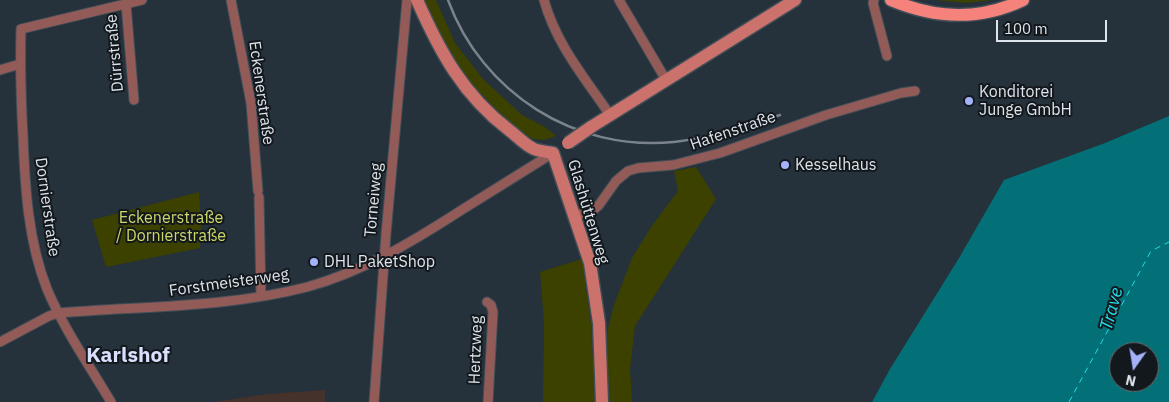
<!DOCTYPE html>
<html>
<head>
<meta charset="utf-8">
<style>
  body { margin:0 }
  #map { position:relative; width:1169px; height:402px; overflow:hidden; background:#25313b; font-family:"IBM Plex Sans",sans-serif }
  canvas { display:block }
  .north { position:absolute; left:1109px; top:342px; width:50px; height:50px; box-sizing:border-box; background:#13181d; border:1px solid #646a6f; border-radius:50%; rotate:193deg; font-size:14px; font-weight:700; line-height:20px; text-align:center; color:#dde4eb }
  .north::after { content:''; display:block; margin:auto; width:18px; height:22px; background:#a4b2fc; clip-path:polygon(50% 0,100% 100%,50% 72%,0 100%) }
  .scale { position:absolute; left:996px; top:20px; width:111px; height:22px; box-sizing:border-box; border:2px solid #dde4eb; border-top:0; padding-left:6px; font-size:15px; line-height:18px; white-space:nowrap; color:#dde4eb; -webkit-text-stroke:4px #13181d; paint-order:stroke }
</style>
</head>
<body>
<div id="map">
<canvas width="1169" height="402"></canvas>
<div class="north">N</div>
<div class="scale">100 m</div>
</div>
<script>
const ctx = document.querySelector('canvas').getContext('2d');
ctx.lineJoin = 'round';
function fill(path, color) { ctx.fillStyle = color; ctx.fill(path, 'evenodd'); }
function stroke(path, color, width, dash) { ctx.strokeStyle = color; ctx.lineWidth = width; ctx.lineCap = dash ? 'butt' : 'round'; ctx.setLineDash(dash || []); ctx.stroke(path); }
function label(font, color, halo, rows, align = 'center') {
  ctx.font = font + ' "IBM Plex Sans",sans-serif'; ctx.lineWidth = 4; ctx.setLineDash([]); ctx.textBaseline = 'middle'; ctx.strokeStyle = halo; ctx.fillStyle = color; for (const [text, x, y, turn = 0] of rows) {
    ctx.save(); ctx.translate(x, y); ctx.rotate((+turn || 0) * Math.PI / 180); ctx.textAlign = isNaN(turn) ? turn : align; if (halo) ctx.strokeText(text, 0, 0); ctx.fillText(text, 0, 0); ctx.restore();
  }
}
fill(new Path2D(`
  M325 390V402H214L267 394Z`), '#45322b');
fill(new Path2D(`
  M423 0H436L455 43 483 79 522 115 545 127 556 136 544 140 533 139 516 129 492 105 461 73 446 50Z
  M935 0H992L965 3Z
  M696 167 716 199 635 326 630 369 632 402H607L605 348 608 328 614 305 632 258 651 227 678 191 674 171Z
  M199 192 201 225 200 248 106 267 92 220Z
  M582 259 591 324 595 402H543L544 323 540 272Z`), '#3c4100');
fill(new Path2D(`
  M1169 116V402H872L890 369 959 258 1004 180 1105 143ZM1119 352H1149V382H1119Z`), '#037077');
stroke(new Path2D(`
  M1069 402 1151 251 1169 242`), '#21dce9', 1, [6, 5]);
const street = new Path2D(`
  M231 0 251 103 258 191
  M544 0C556 44 585 78 610 115
  M619 0 666 80
  M874 0 873 3 887 56
  M126 4 134 100
  M0 70 20 64
  M259 197 261 296
  M575 215 591 212 599 205 616 181 628 171 638 168 673 165 720 153 826 115 901 93 915 91
  M487 302 491 305 493 312 488 402
  M0 342 49 316 58 313C141 306 226 308 307 287 362 272 412 242 460 211 491 192 522 172 553 153
  M111 402C89 365 64 329 47 289 28 241 25 187 23 136 21 100 20 65 21 29L142 0
  M374 402 386 234 407 0`);
const secondary = new Path2D(`
  M417 0C440 52 463 95 509 130 517 136 525 145 534 149 539 151 547 152 553 153
  M591 127 795 0
  M553 153 590 263 599 323 602 402`);
const primary = new Path2D(`
  M891 0C936 19 979 21 1023 0`);
stroke(street, '#424e57', 11);
stroke(secondary, '#424e57', 15);
stroke(primary, '#424e57', 15);
stroke(street, '#935b57', 9);
stroke(secondary, '#ca726b', 12);
stroke(primary, '#f5837b', 12);
stroke(new Path2D(`
  M448 0C482 93 575 152 674 142 710 138 745 126 780 115`), '#7a838c', 2.5);
const secondaryBridge = new Path2D(`
  M568 143 591 127`);
stroke(secondaryBridge, '#424e57', 15, []);
stroke(secondaryBridge, '#ca726b', 12);
for (const [x, y, r, color] of [
  [969,101,5,"#a4b2fc"],
  [785,165,5,"#a4b2fc"],
  [314,262,5,"#a4b2fc"]
]) { const dot = new Path2D(); dot.arc(x, y, r, 0, 2 * Math.PI); ctx.fillStyle = color; ctx.fill(dot); stroke(dot, '#13181d', 2); }
label('16px', '#dde4eb', '#13181d', [
  ["Dürrstraße",115,53,-95],
  ["Eckenerstraße",261,93,82],
  ["Hafenstraße",733,131,-19],
  ["Torneiweg",374,200,-85],
  ["Dornierstraße",47,207,82],
  ["Glashüttenweg",588,212,73],
  ["Forstmeisterweg",229,283,-8],
  ["Hertzweg",476,350,-88]
]);
label('16px', '#dde4eb', '#13181d', [
  ["Konditorei",979,92],
  ["Junge GmbH",979,110],
  ["Kesselhaus",795,165],
  ["DHL PaketShop",324,262]
], 'left');
label('16px', '#ccd76a', '#13181d', [
  ["Eckenerstraße",171,218],
  ["/ Dornierstraße",171,236]
]);
label('italic 18px', '#21dce9', '#13181d', [
  ["Trave",1112,309,-75]
]);
label('bold 21px', '#d9e0fd', '#13181d', [
  ["Karlshof",128,356]
]);
</script>
</body>
</html>
